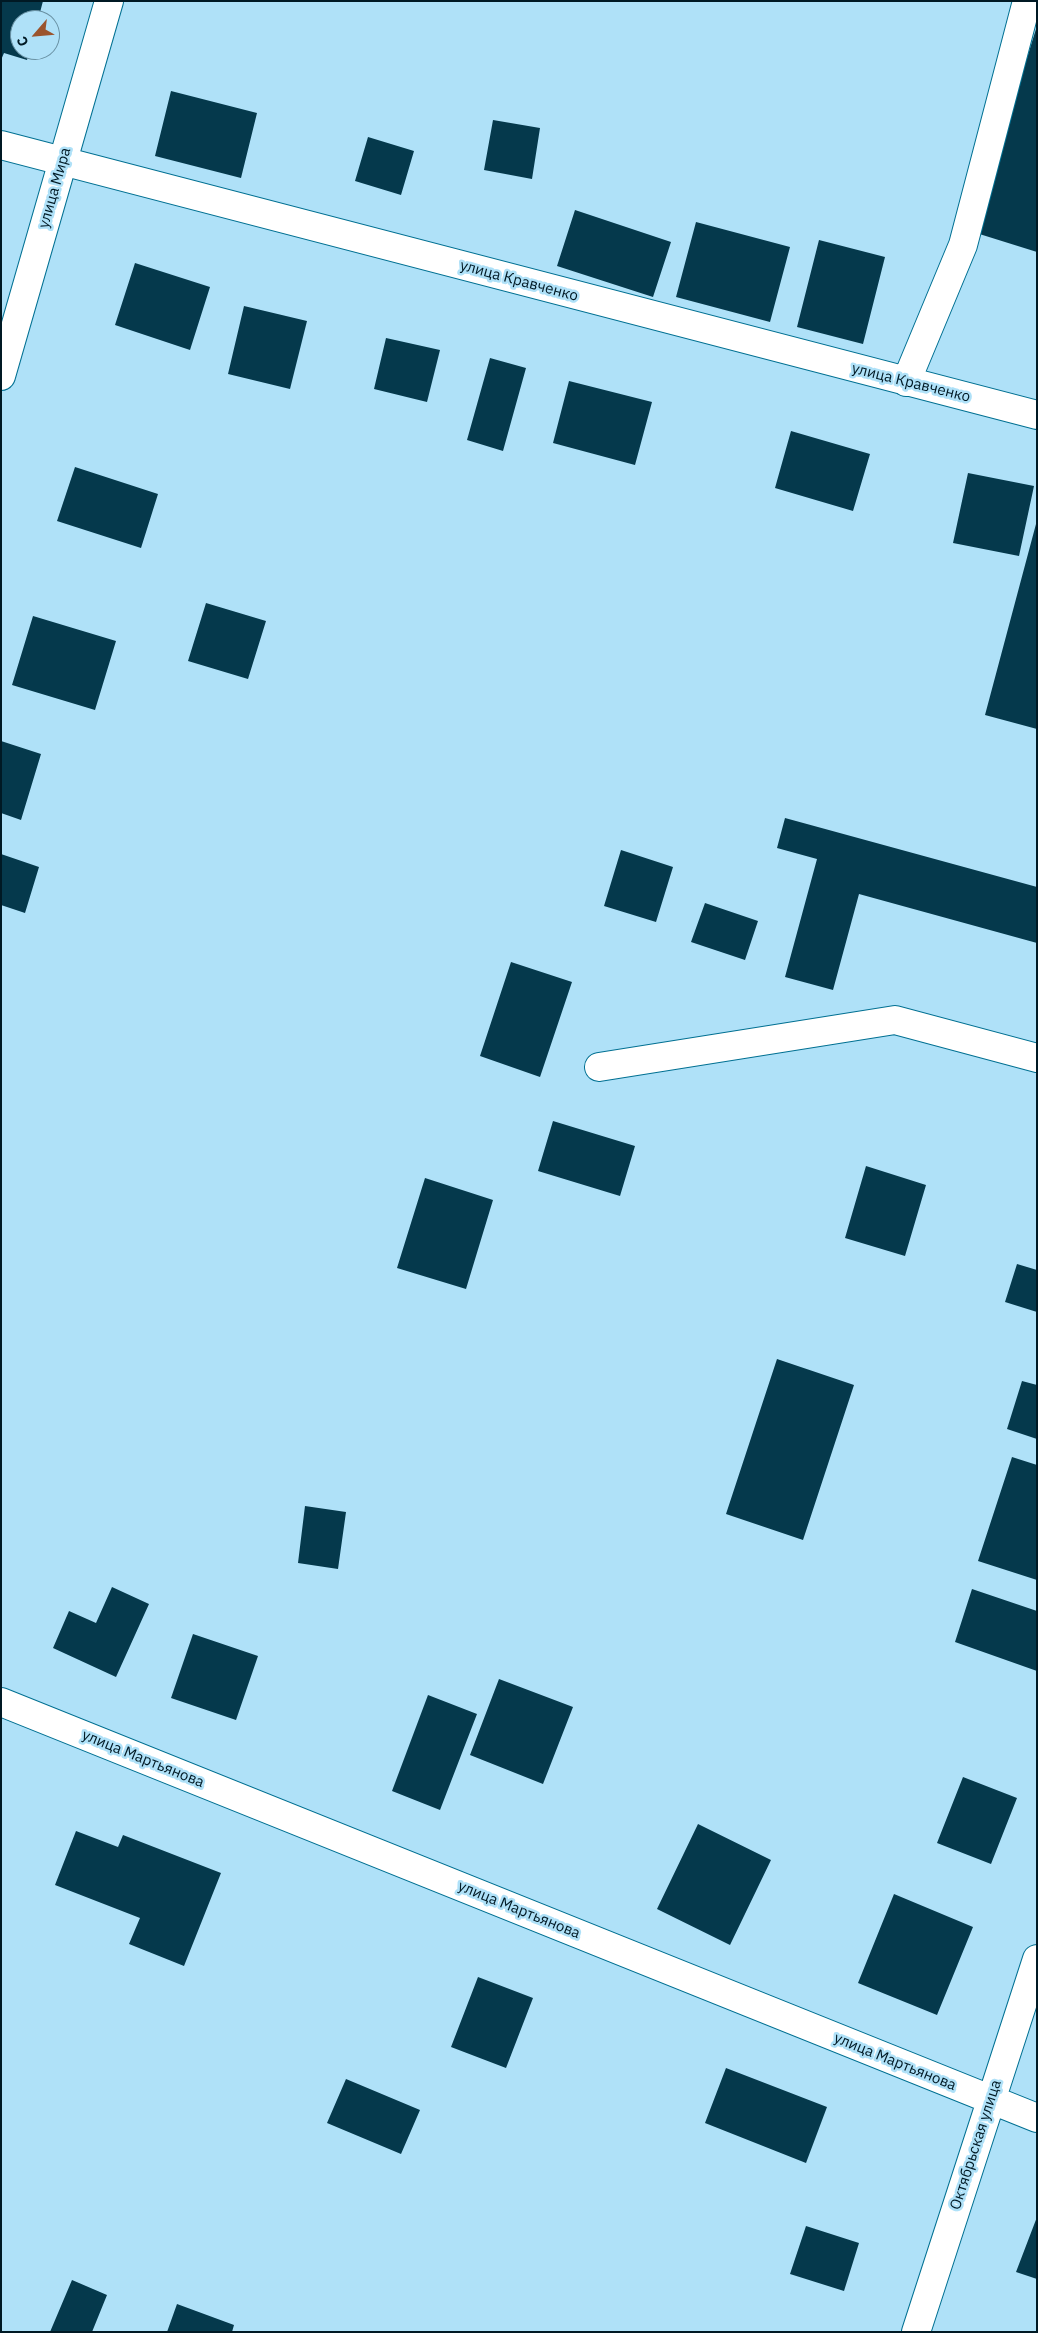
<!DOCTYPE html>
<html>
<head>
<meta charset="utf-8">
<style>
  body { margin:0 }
  #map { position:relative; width:1038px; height:2333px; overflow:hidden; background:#afe1f8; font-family:"IBM Plex Sans",sans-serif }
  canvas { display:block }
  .frame { position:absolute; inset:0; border:2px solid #001924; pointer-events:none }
  .north { position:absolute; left:10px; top:10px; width:50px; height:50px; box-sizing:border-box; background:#afe1f8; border:1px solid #6991a3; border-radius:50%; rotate:243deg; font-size:14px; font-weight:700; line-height:20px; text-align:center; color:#001924 }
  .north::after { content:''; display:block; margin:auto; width:18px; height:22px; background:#9b542d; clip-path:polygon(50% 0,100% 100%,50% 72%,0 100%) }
</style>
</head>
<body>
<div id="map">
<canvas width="1038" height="2333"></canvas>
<div class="frame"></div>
<div class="north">С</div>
</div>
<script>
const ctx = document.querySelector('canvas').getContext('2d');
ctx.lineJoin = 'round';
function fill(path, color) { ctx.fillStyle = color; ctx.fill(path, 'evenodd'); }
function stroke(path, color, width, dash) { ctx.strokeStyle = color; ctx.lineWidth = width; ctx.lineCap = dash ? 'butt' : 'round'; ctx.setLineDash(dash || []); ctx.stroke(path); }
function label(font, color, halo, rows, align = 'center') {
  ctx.font = font + ' "IBM Plex Sans",sans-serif'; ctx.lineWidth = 5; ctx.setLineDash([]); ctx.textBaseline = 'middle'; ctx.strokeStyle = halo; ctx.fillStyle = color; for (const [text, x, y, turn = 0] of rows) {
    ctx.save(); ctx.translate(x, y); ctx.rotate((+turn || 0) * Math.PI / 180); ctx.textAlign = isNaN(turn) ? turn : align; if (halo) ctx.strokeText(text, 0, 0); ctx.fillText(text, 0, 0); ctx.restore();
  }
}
fill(new Path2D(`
  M1 1H43L38 20H20V50H30L27 60 4 53 1 60Z
  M1036 29H1037V252L973 232Z
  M171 91 257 113 241 178 155 156Z
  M493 120 540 128 532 179 484 170Z
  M368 137 414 151 401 195 355 181Z
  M575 210 671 242 653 297 557 266Z
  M696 222 790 247 770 322 676 297Z
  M819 240 885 257 863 344 797 327Z
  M135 263 210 287 190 350 115 325Z
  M244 306 307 321 290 389 228 374Z
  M386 338 440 350 427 402 374 389Z
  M490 358 526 368 503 451 467 440Z
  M569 381 652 402 635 465 553 443Z
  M791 431 870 454 853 511 775 488Z
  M75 467 158 494 141 548 57 521Z
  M968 473 1034 486 1019 556 953 543Z
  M1036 524H1037V729L985 715Z
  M206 603 266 621 248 679 188 661Z
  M33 616 116 641 95 710 12 685Z
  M1 741 41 754 21 820 1 813Z
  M785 818 1037 887V943L859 894 833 990 785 977 817 859 777 848Z
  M621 850 673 867 656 922 604 906Z
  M1 854 39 867 25 913 1 905Z
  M705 903 758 921 745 960 691 942Z
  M511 962 572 982 540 1077 480 1056Z
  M553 1121 635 1146 620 1196 538 1171Z
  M866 1166 926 1185 905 1256 845 1238Z
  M425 1178 493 1200 466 1289 397 1268Z
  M1017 1264 1037 1270V1312L1005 1302Z
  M777 1359 854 1385 803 1540 726 1514Z
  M1022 1381 1037 1385V1439L1007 1429Z
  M1012 1457 1037 1465V1580L978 1561Z
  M305 1506 346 1512 338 1569 298 1563Z
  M112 1587 149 1604 116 1677 53 1648 69 1611 96 1623Z
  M972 1589 1037 1611V1671L955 1642Z
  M193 1634 258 1656 236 1720 171 1698Z
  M499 1679 573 1707 543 1784 470 1755Z
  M428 1695 477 1714 440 1810 392 1791Z
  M963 1777 1017 1798 991 1864 937 1843Z
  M698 1824 771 1860 730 1945 657 1909Z
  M76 1831 118 1847 123 1835 221 1873 184 1966 129 1944 140 1918 55 1885Z
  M894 1894 973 1927 937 2015 858 1983Z
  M478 1977 533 1998 506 2068 451 2047Z
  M726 2068 827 2107 806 2163 705 2123Z
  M346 2079 420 2110 401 2154 327 2123Z
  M1037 2217V2279L1016 2272Z
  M806 2226 859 2243 844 2291 790 2274Z
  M72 2280 107 2295 92 2332H50Z
  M177 2304 234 2325 232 2332H167Z`), '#05394c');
const minor = new Path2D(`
  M1 145 1037 415
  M906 382 963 245 1027 1
  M599 1067 895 1020 1037 1058
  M1 1702 1037 2118
  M916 2332 1037 1959`);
const major = new Path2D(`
  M1 376 109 1`);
stroke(minor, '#007092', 30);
stroke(major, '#007092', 30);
stroke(minor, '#fff', 28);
stroke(major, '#fff', 28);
label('15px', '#001924', '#afe1f8', [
  ["улица Мира",55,188,-74],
  ["улица Кравченко",519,281,15],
  ["улица Кравченко",911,383,14],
  ["улица Мартьянова",143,1759,22],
  ["улица Мартьянова",519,1910,22],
  ["улица Мартьянова",895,2062,22],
  ["Октябрьская улица",976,2145,-72]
]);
</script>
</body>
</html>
